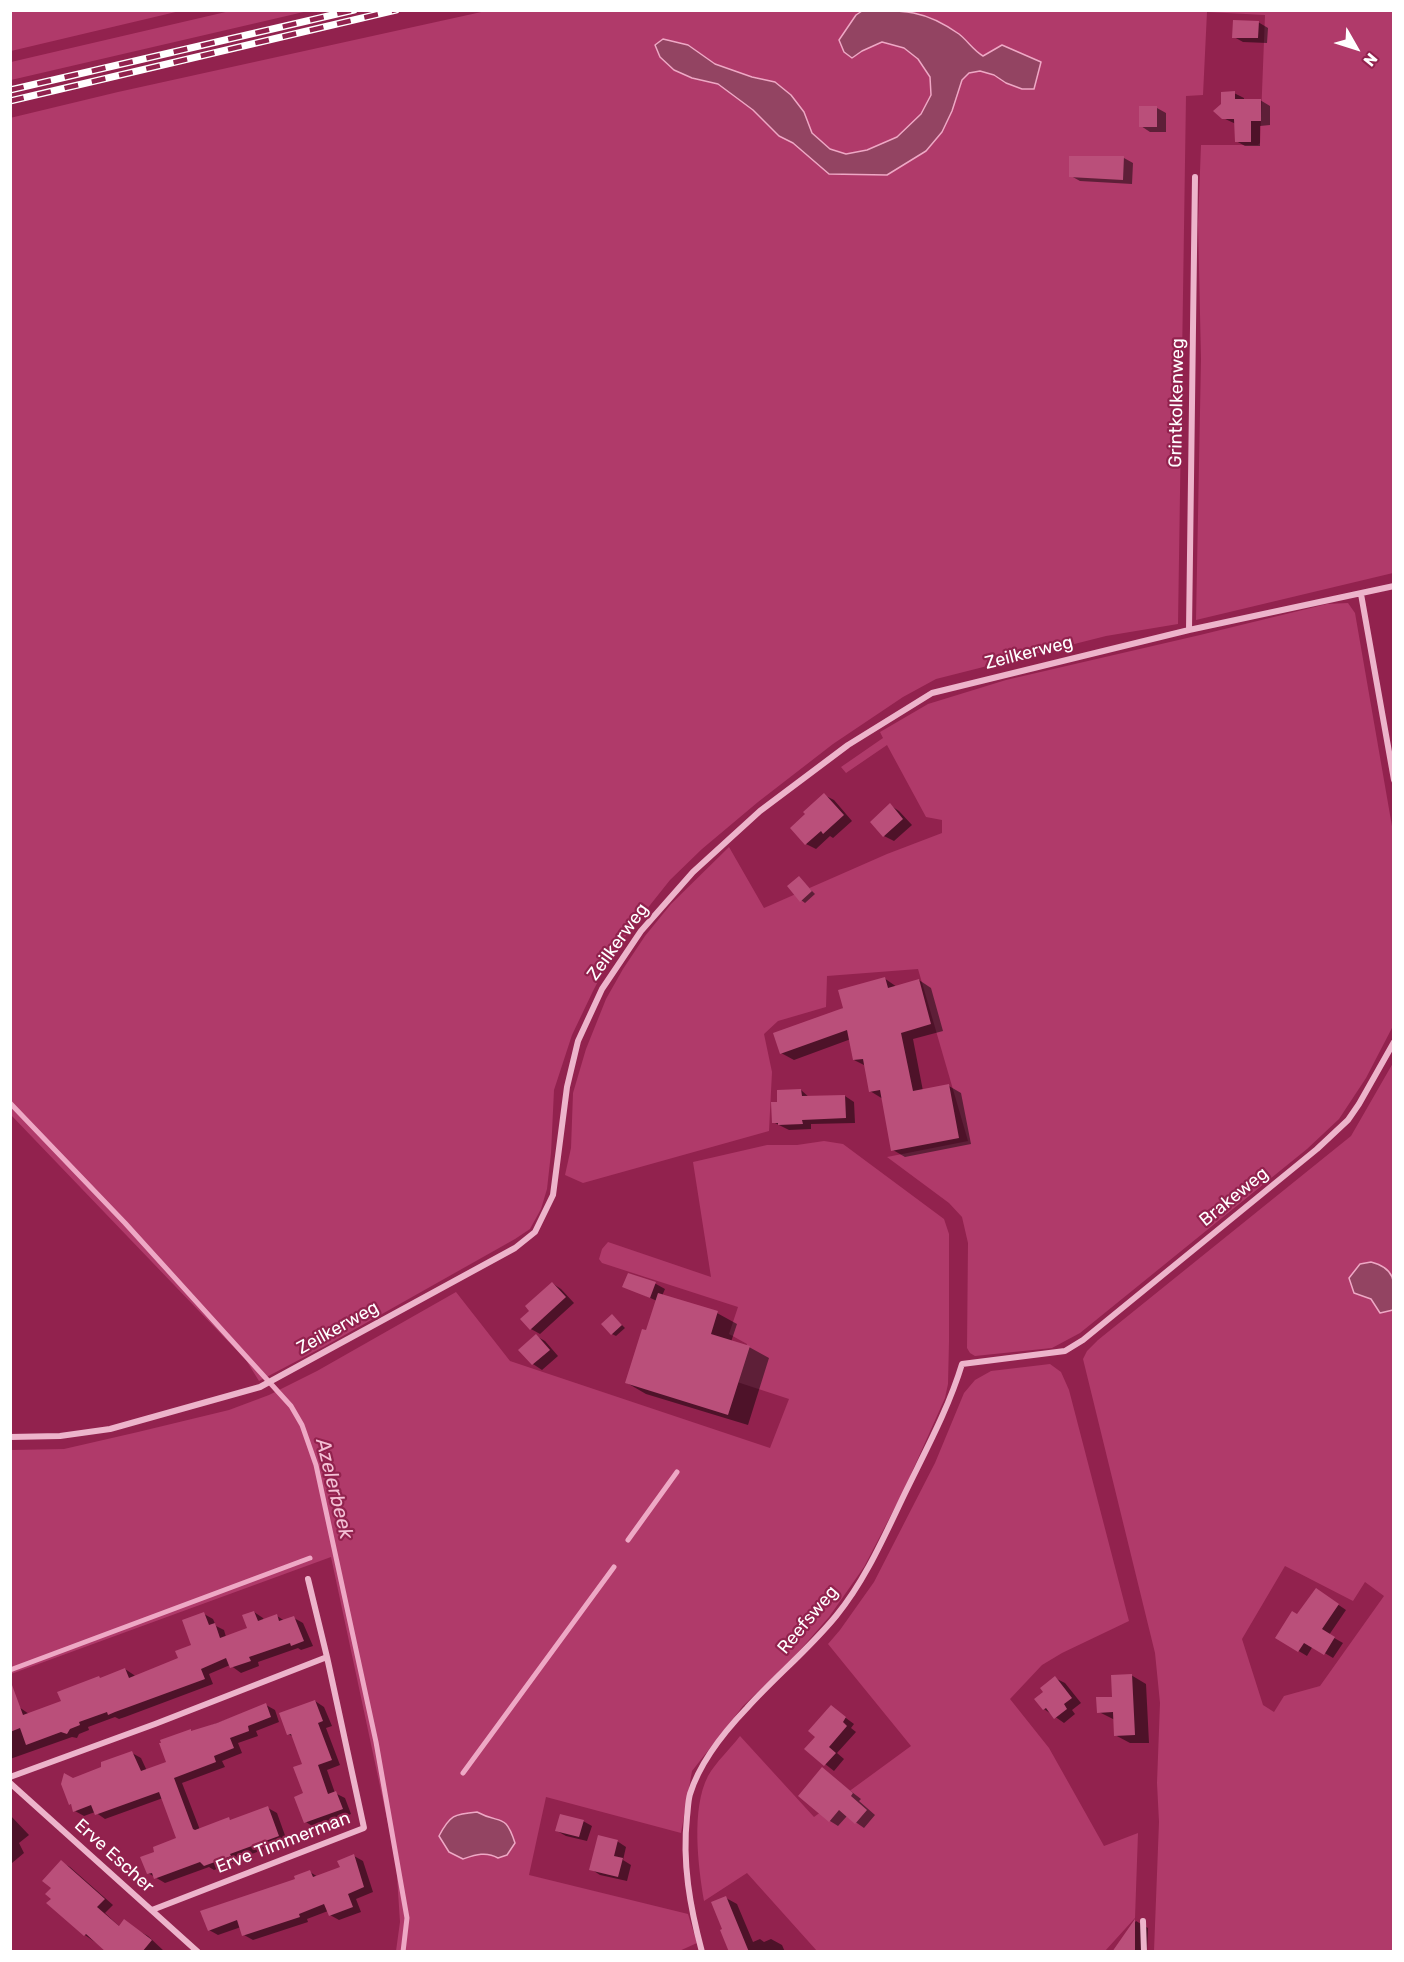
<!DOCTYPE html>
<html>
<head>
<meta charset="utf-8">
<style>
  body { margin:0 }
  #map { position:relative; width:1404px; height:1962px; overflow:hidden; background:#92224e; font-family:Rubik,sans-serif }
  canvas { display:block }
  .frame { position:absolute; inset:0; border:12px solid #fff; pointer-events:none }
  .north { position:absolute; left:1326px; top:18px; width:60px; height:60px; -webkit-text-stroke:4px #92224e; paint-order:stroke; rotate:129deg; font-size:16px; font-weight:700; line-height:24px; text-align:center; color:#fff }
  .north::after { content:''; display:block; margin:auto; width:21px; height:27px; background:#fff; clip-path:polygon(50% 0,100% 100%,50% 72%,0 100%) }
</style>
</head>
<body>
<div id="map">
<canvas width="1404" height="1962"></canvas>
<div class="frame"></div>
<div class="north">N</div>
</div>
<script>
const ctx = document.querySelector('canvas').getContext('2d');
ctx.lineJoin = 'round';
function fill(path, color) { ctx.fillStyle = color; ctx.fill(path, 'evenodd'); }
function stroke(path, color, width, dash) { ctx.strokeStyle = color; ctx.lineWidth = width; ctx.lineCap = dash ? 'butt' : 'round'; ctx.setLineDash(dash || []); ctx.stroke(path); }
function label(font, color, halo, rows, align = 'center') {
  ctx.font = font + ' Rubik,sans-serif'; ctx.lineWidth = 4.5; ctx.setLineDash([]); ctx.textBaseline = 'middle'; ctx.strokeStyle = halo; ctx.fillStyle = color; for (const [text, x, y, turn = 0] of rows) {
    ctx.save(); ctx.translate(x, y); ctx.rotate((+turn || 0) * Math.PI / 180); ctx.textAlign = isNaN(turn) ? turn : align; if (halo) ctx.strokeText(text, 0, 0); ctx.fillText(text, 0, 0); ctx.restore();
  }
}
fill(new Path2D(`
  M11 10H180V11L11 51Z
  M230 11H308L11 80V62Z
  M486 11H862L856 15 852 58 862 51 882 42 904 48 918 59 930 77 931 95 921 114 897 137 867 150 846 154 830 149 812 133 804 112 791 95 775 82 752 77 715 64 687 45 692 78 718 84 736 96 753 110 779 136 793 143 829 173 942 132C945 125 949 117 952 110 956 100 957 87 963 79 974 64 994 75 1006 83L991 52 983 56C975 51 972 44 965 39 946 22 932 18 908 11H1393V573L1196 620 1201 359 1198 224 1201 145H1258L1260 143 1265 15 1207 12 1203 95 1186 96 1178 624 1106 636 936 679 903 697 833 744 758 802 702 849 670 880 627 934 605 968 593 991 572 1035 554 1090 551 1153 547 1189 541 1209 530 1229 515 1239 327 1345 259 1381 246 1360 11 1115 10 118 118 92Z
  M1348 603 1355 613 1393 832V1026L1366 1078 1339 1119 1307 1149 1080 1333 1052 1348 975 1356 970 1353 967 1348 968 1243 962 1217 949 1203 887 1157 968 1141 918 969 827 976 826 1007 778 1021 764 1034 772 1072 769 1131 583 1183 565 1175 571 1148 573 1093 586 1049 606 999 623 969 645 936 671 904 729 847 764 908 887 854 942 833V820L926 817 887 745 846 773 841 767 883 738 880 732 928 704 1006 680 1200 635 1327 604Z
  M1393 1063V1951H1154L1159 1822 1157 1783 1160 1703 1155 1653 1083 1359 1087 1351 1098 1340 1351 1136ZM1285 1566 1353 1601 1365 1582 1384 1596 1320 1686 1284 1696 1274 1712 1263 1705 1242 1639Z
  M824 1141 843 1144 944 1219 949 1234V1342L948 1384 945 1398 903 1492 864 1567 829 1617 794 1657 743 1706 692 1771 681 1833 546 1797 529 1875 688 1914 697 1943 677 1952 396 1951 400 1922 396 1861 331 1557 11 1674V1450L64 1449 138 1432 229 1410 269 1395 317 1371 456 1292 510 1361 770 1448 789 1399 734 1381 747 1344 729 1334 738 1307 602 1263 599 1259 602 1249 608 1242 711 1277 693 1162 767 1145H797ZM477 1812 487 1817 504 1821 494 1855 482 1854Z
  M1050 1364 1061 1372 1069 1390 1129 1621 1062 1653 1042 1665 1010 1699 1049 1748 1104 1846 1138 1833 1135 1918 1105 1951H817L747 1873 704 1901C698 1865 691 1809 708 1776 716 1762 730 1749 740 1736L814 1817 911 1746 828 1644 840 1630 874 1582 935 1463 964 1393 975 1380 991 1371Z`), '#b03a6a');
const water = new Path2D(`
  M862 11C903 10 924 9 959 34 968 41 973 50 983 56L1002 45 1041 62 1034 89H1022L1006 83 994 75 980 71 969 73 962 80 952 111 942 132 926 151 887 175 829 174 793 143 779 136 753 110 718 84 692 78 674 70 660 57 655 45 663 39 688 45 715 64 752 77 775 82 791 95 804 112 812 133 830 149 846 154 867 150 897 137 921 114 931 95 930 77 918 59 904 48 882 42 862 51 852 58 844 52 839 40 856 15Z
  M1371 1262C1399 1269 1394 1286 1393 1310L1380 1313 1371 1299 1354 1293 1349 1278 1360 1264Z
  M477 1812C501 1825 505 1812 515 1843L507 1855 498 1858C486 1851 475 1855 463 1859L449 1852 439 1836C450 1815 454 1814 477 1812Z`);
fill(water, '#934462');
stroke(water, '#eea8c5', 1.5);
fill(new Path2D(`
  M1258 22 1268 28 1267 43 1243 42 1234 37Z
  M1234 93 1244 98V100H1260L1270 106V125L1260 126V146H1245L1236 141V124L1223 118Z
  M1157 108 1166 113V132H1150L1141 126Z
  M1124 158 1133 163 1132 184 1080 181 1071 176Z
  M824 795 834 800 852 821 833 838 830 836 816 849 806 844Z
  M890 805 899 811 912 825 894 841 884 836Z
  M799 878 815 894 805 903 801 900Z
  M884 978 897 987 919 980 931 988 943 1031 913 1039 923 1091 949 1086 961 1093 971 1144 905 1157 893 1150 883 1099 870 1091 866 1066 854 1060 851 1039 794 1060 781 1053Z
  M801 1090 810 1098 845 1096 854 1102 855 1123 811 1124V1129L789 1130 773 1122 779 1104Z
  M628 1275 656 1284 665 1289 662 1296 717 1313 737 1324 731 1342 749 1347 769 1358 748 1425 646 1394 627 1383 647 1332 657 1301 624 1286Z
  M552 1283 561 1289 574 1303 540 1334 531 1329V1311Z
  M613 1316 625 1328 616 1336 612 1334Z
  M536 1336 545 1341 558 1356 542 1370 533 1364 520 1350Z
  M1324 1595 1346 1610 1329 1635 1343 1643 1333 1658 1313 1646 1307 1656 1277 1638 1297 1616Z
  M254 1612 263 1618 264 1620 277 1616 285 1621 294 1618 303 1623 313 1646 301 1650 298 1648 258 1662 259 1666 241 1673 230 1665 209 1674 213 1684 125 1717 119 1719 115 1717 88 1727 89 1730 79 1734 77 1738 72 1737 10 1759V1710L19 1707 29 1714 63 1702 101 1679 125 1669 134 1675 136 1677 180 1659 193 1646 204 1614 213 1619 216 1626 224 1630 226 1637 249 1629Z
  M1131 1675 1146 1684 1149 1743H1130L1115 1735V1720L1099 1712 1114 1698Z
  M1055 1678 1065 1683 1081 1703 1072 1710 1075 1714 1064 1723 1044 1709 1036 1699 1045 1693Z
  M315 1701 324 1707 332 1726 326 1728 340 1765 327 1770 335 1793 345 1798 351 1814 315 1828 306 1822 304 1765 294 1737 288 1734Z
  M266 1705 275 1710 279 1722 256 1731 258 1736 238 1743 242 1753 222 1761 225 1767 182 1783 200 1830 229 1819 232 1821 268 1808 277 1813 287 1841 238 1859 239 1861 214 1870 209 1867 165 1883 148 1873 156 1853 178 1839 163 1798 105 1819 95 1812 84 1816 75 1811 73 1805 70 1804 73 1780 103 1768 132 1753 141 1758 147 1771 168 1763 193 1732Z
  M831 1707 854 1724 851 1728 856 1732 837 1753 844 1759 834 1771 806 1749 817 1737Z
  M822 1769 861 1799 859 1801 875 1815 864 1828 847 1816 838 1826 830 1821Z
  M10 1815 29 1835 19 1843 24 1853 12 1863 10 1862Z
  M583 1821 592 1826 587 1841 566 1836 557 1831Z
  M617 1841 626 1847 623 1860 631 1865 627 1881 600 1875 591 1869Z
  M354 1856 363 1861 373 1892 356 1899 361 1912 339 1920 330 1915 328 1911 307 1919 308 1922 253 1940 244 1935 241 1927 218 1935 209 1930 310 1872 318 1877 342 1868Z
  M61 1862 70 1867 113 1905 105 1913 120 1927 139 1931 148 1936 165 1952H109L85 1935 49 1903 53 1898V1888Z
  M726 1898 737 1904 753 1942 760 1939 764 1942 771 1939 782 1945 785 1952H730L724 1929Z
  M1136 1921 1148 1928 1147 1952H1113Z`), '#0007');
stroke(new Path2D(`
  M10 1103 125 1223 291 1406 302 1425 316 1465 376 1742 407 1918 403 1952
  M628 1540 677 1472
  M10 1670 310 1558
  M463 1773 614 1567`), '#eea8c5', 5);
fill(new Path2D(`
  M1233 20 1259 21 1258 38H1232Z
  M1235 91V99H1261V121H1251V142H1235L1234 119H1222L1213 111 1221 104V92Z
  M1139 106H1157V127H1139Z
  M1069 156H1124L1123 180 1069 177Z
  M824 793 844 815 823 834 821 831 805 845 790 828 805 814 803 812Z
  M890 803 903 819 883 837 870 822Z
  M799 876 812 891 800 902 787 886Z
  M885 977 888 988 919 979 931 1024 901 1033 913 1091 949 1084 959 1138 891 1151 880 1090 869 1092 863 1059 853 1060 847 1030 780 1054 773 1033 843 1008 838 990Z
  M801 1089 802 1096 845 1095 846 1118 802 1120 803 1124 778 1125V1123H772L771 1102H777V1090Z
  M628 1273 656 1282 650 1298 622 1287Z
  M552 1282 566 1297 530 1330 520 1319 529 1311 525 1306Z
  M658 1293 718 1311 711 1334 750 1346 728 1415 625 1383 642 1329 646 1330Z
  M612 1314 622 1325 611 1335 601 1324Z
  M536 1334 550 1350 532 1365 518 1350Z
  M1316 1588 1339 1604 1322 1629 1335 1637 1324 1655 1304 1643 1298 1652 1275 1638 1292 1611 1297 1614Z
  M254 1611 258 1621 277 1614 279 1621 294 1616 304 1641 291 1646 290 1643 249 1657 251 1661 230 1668 226 1658 201 1669 205 1679 115 1712 108 1715 107 1712 79 1722 80 1725 70 1729 67 1734 61 1732 26 1745 20 1728 10 1732V1686L12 1685 23 1715 61 1701 57 1692 99 1676 100 1678 125 1668 129 1678 178 1658 175 1651 191 1645 182 1620 204 1612 209 1625 215 1623 220 1638 247 1628 242 1615Z
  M1132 1674 1135 1735 1114 1736 1113 1712 1097 1713 1096 1697H1112L1111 1675Z
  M1055 1676 1072 1698 1064 1704 1067 1709 1054 1719 1046 1708 1043 1710 1034 1699 1043 1692 1040 1688Z
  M315 1700 323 1721 318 1723 332 1760 318 1765 328 1794 336 1791 343 1809 304 1823 294 1797 303 1793 293 1767 302 1764 291 1734 287 1735 279 1713Z
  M266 1703 271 1717 248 1726 249 1731 230 1738 234 1748 214 1756 216 1762 174 1778 193 1829 195 1830 229 1817 230 1820 268 1806 279 1836 230 1854 231 1856 204 1866 200 1862 154 1879 152 1873 147 1874 140 1857 154 1852 153 1847 176 1838 159 1792 95 1815 91 1805 73 1812 71 1804 69 1805 61 1784 64 1773 73 1778 101 1767V1762L132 1751 141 1771 166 1762 159 1743H161L160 1740 191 1729V1731L217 1723Z
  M831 1705 846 1717 843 1722 847 1726 829 1747 836 1753 824 1766 804 1749 815 1737 808 1731Z
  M822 1767 853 1793 851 1796 867 1810 855 1824 839 1810 829 1822 798 1796Z
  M560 1814 584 1820 579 1837 555 1831Z
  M598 1835 618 1840 614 1856 623 1858 618 1877 589 1870Z
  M354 1854 364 1887 348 1894 353 1907 329 1916 324 1904 299 1914 300 1917 242 1936 237 1920 208 1931 200 1911 295 1879 294 1876 310 1870 313 1877 340 1867 337 1861Z
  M61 1860 105 1899 97 1907 119 1926 124 1919 152 1940 142 1952H106L86 1934 84 1936 46 1903 51 1899 45 1894 51 1888 42 1881Z
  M726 1896 749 1952H729L720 1930 722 1929 711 1902Z
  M1135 1919V1952H1112Z`), '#ba4f7a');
stroke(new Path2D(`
  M1361 594 1394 780
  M1189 630 1195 177
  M10 1437 60 1436 110 1429 260 1387 515 1248 535 1232 553 1195 567 1087 578 1041 602 989 641 931 693 872 760 811 848 745 932 693 1189 630 1394 586
  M308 1579 327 1657
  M10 1777 155 1724 327 1657 364 1828 152 1910
  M10 1783 198 1952
  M1143 1921 1144 1952
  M702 1952C690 1907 682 1863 687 1817 688 1809 688 1801 690 1794 700 1762 724 1732 747 1708 776 1676 809 1649 836 1616 867 1578 886 1532 907 1489 927 1448 949 1407 962 1364L1065 1351 1083 1340 1317 1149 1348 1120 1359 1104 1394 1042`), '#edb4cb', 6);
const rail = new Path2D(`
  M10 90 354 10
  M10 101 396 10`);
stroke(rail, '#fff', 7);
stroke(rail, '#92224e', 4.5, [14]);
label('18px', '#fff', '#92224e', [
  ["Grintkolkenweg",1177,403,-89],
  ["Zeilkerweg",1029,653,-14],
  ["Zeilkerweg",618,942,-54],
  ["Brakeweg",1234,1197,-39],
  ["Zeilkerweg",338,1328,-29],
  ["Reefsweg",808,1620,-50],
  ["Erve Timmerman",283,1843,-21],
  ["Erve Escher",114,1856,42]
]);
label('italic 20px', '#f4c0d5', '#92224e', [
  ["Azelerbeek",334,1489,76]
]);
</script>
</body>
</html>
